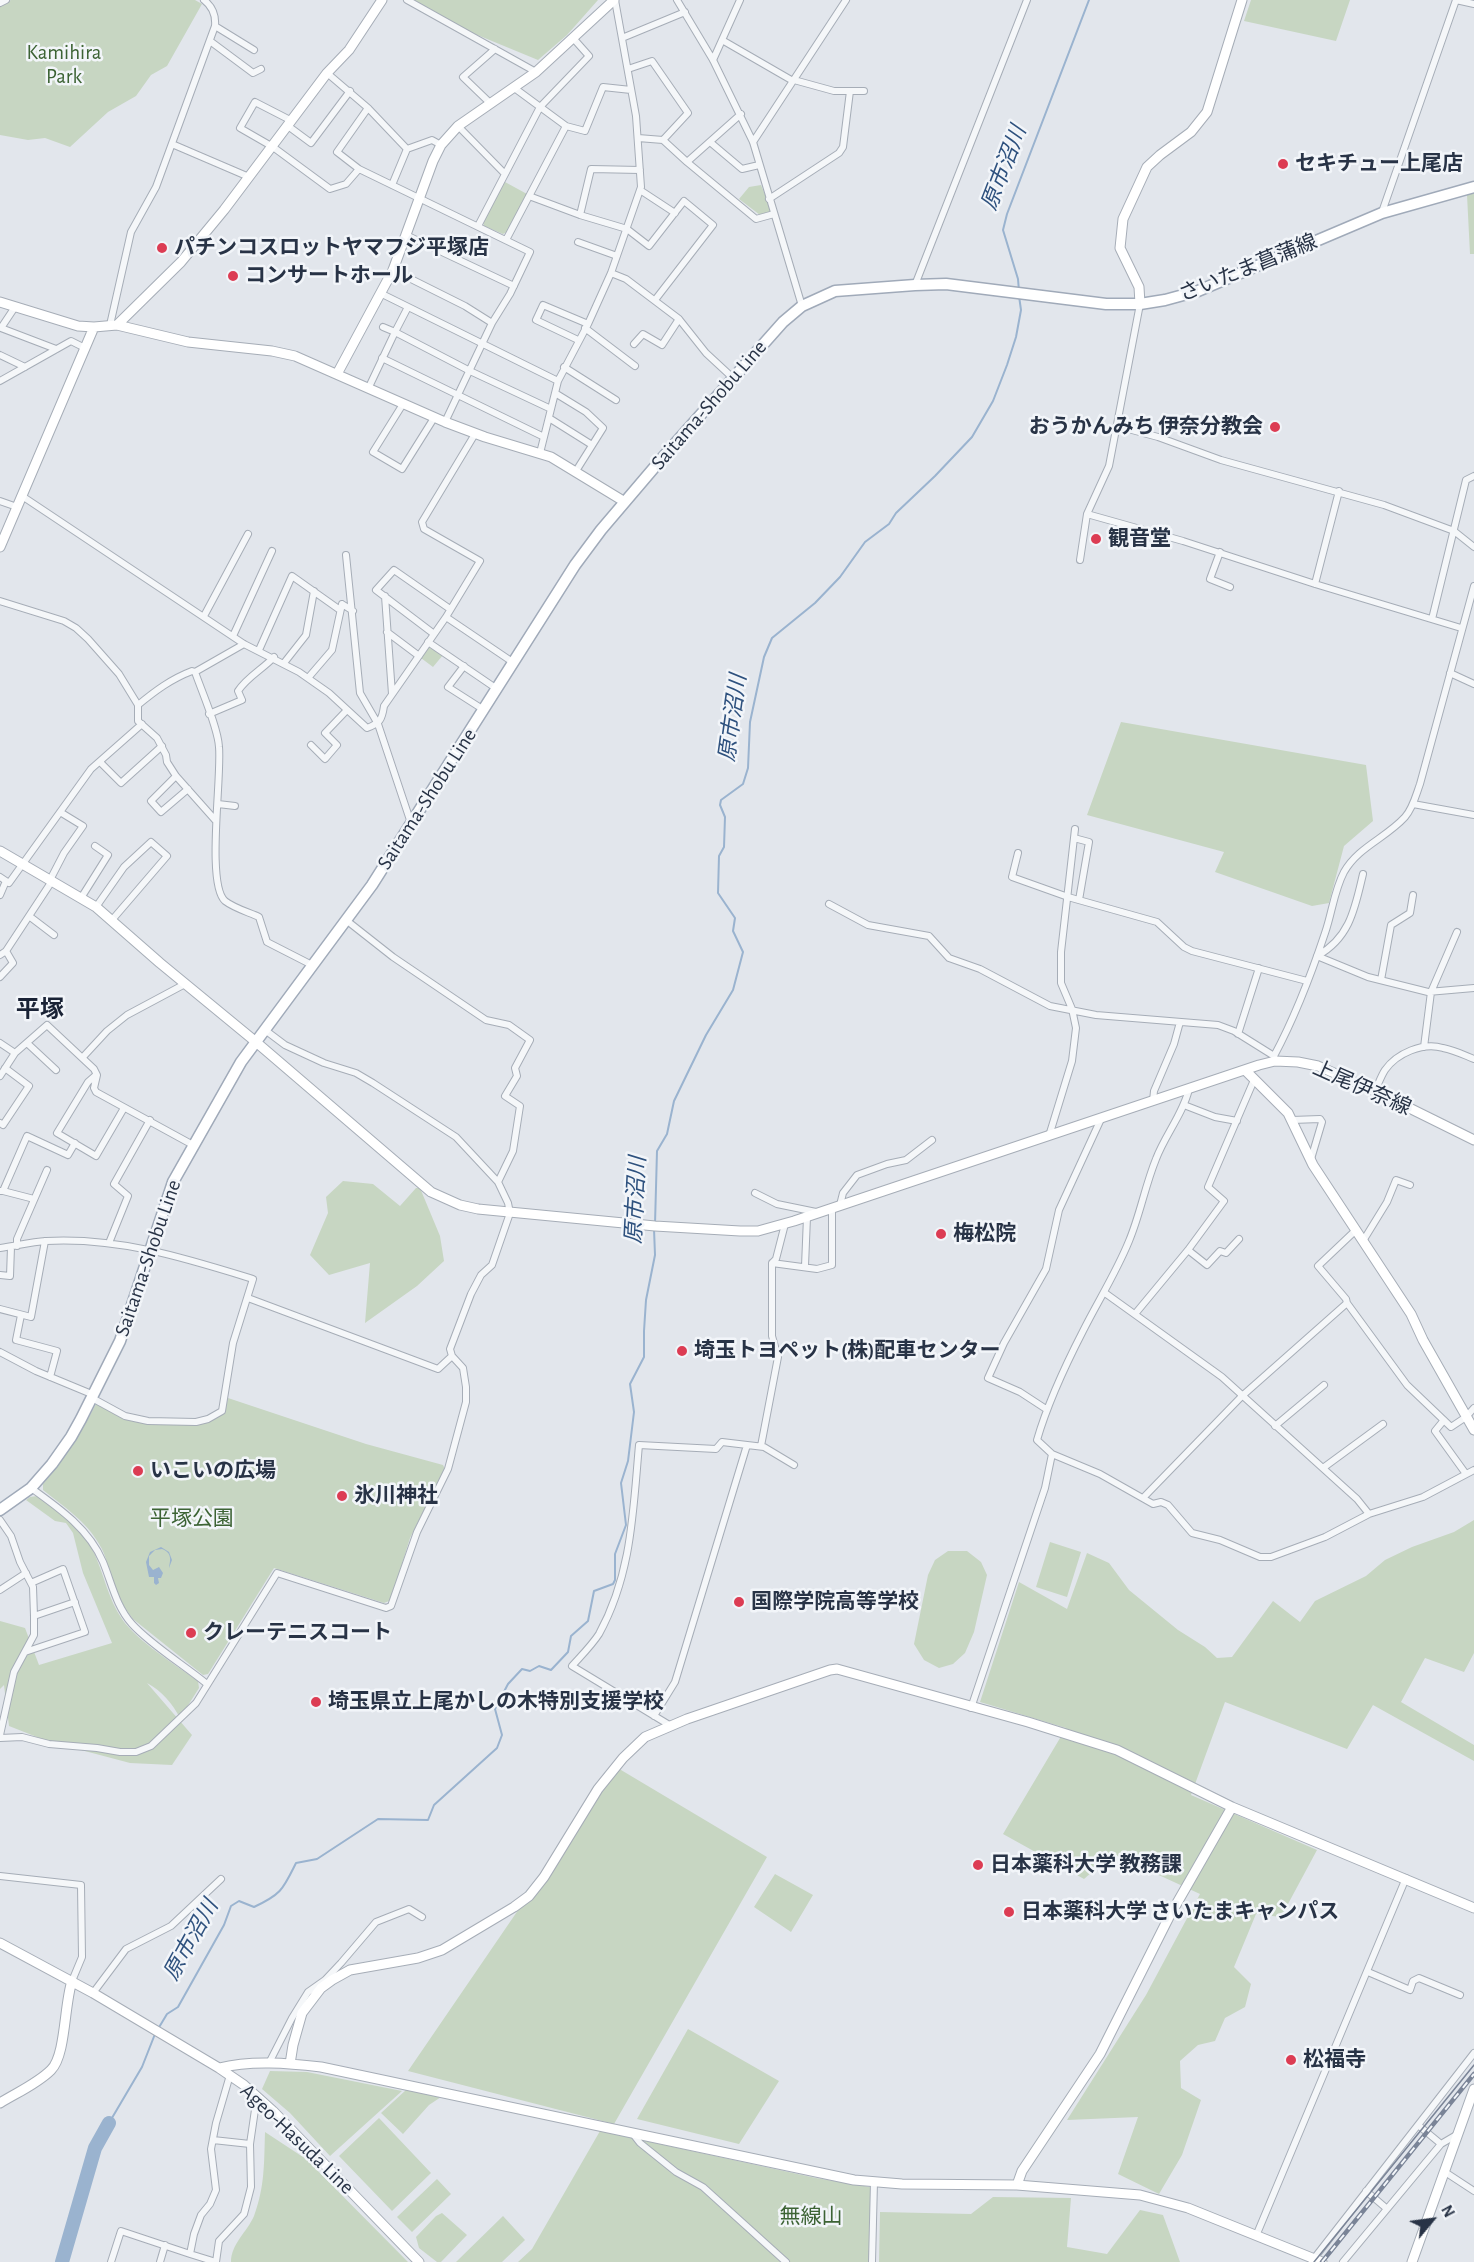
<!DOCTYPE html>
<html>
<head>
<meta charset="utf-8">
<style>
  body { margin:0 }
  #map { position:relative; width:1474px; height:2262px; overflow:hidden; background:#e2e6ec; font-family:"Alegreya Sans",sans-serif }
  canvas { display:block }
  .north { position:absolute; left:1402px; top:2190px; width:60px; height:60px; -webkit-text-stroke:4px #f2f5f9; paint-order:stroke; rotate:61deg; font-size:16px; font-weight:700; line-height:24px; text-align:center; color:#283346 }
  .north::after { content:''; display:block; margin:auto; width:21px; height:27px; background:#283346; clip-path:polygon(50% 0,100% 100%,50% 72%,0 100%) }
</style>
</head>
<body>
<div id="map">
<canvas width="1474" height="2262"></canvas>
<div class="north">N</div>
</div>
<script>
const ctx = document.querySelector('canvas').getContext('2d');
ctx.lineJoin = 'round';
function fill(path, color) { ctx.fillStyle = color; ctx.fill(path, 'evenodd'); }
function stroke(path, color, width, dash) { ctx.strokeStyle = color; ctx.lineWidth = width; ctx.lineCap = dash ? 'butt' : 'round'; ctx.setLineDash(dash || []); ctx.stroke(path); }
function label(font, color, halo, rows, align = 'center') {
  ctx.font = font + ' "Alegreya Sans","Noto Sans JP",sans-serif'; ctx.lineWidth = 5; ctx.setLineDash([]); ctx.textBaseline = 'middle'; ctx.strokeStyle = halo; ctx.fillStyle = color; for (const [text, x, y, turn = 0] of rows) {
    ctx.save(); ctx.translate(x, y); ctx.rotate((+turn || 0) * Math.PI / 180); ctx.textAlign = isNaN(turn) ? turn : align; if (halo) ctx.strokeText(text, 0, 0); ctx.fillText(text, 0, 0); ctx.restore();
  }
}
fill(new Path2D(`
  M11 0H195L202 4 167 66 151 75 136 96 108 112 70 147 45 138 28 140 0 135V5Z
  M412 0H598L567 35 538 60 458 27Z
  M1251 0H1350L1336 41 1244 21Z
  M505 182 527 194 507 232 503 234 484 226 483 222Z
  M761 185 771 209 769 212 760 215 739 199 749 187Z
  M1474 193V254H1470L1467 195Z
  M428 647 443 655 433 667 421 658Z
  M1121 722 1366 765 1373 821 1344 846 1329 903 1312 906 1215 872 1224 852 1087 815Z
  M343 1181 373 1184 400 1206 416 1188H420L440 1236 444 1261 417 1286 365 1323 370 1263 329 1275 310 1255 328 1213 326 1197Z
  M228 1398 366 1444 443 1465 445 1469 410 1538 394 1590 389 1601 384 1603 274 1568 208 1674 203 1675 133 1619C125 1609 117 1596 113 1583 108 1570 107 1556 99 1544 86 1521 63 1506 43 1490V1484C64 1459 81 1433 96 1404L124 1419 149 1424 196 1425 208 1422 225 1413Z
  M37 1496C58 1512 85 1529 95 1555 105 1578 108 1598 122 1619 137 1641 176 1665 198 1681L199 1688 180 1718C172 1703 162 1691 147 1683L192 1735 172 1765 130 1763 47 1741 9 1726 4 1685 0 1689V1621L25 1628 39 1665 112 1643 83 1573 73 1533 66 1523 55 1521 26 1500 30 1497Z
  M1474 1520V1653L1464 1672 1425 1658 1401 1702 1474 1745V1761L1373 1705 1347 1749 1225 1702 1191 1795 1317 1850 1281 1917 1256 1914 1234 1967 1251 1984 1245 2007 1225 2018 1215 2041 1198 2045 1180 2061 1181 2088 1201 2100 1182 2155 1159 2194 1118 2174 1138 2117 1067 2120 1146 1995 1200 1894 1113 1854 1084 1879 1003 1834 1066 1728 980 1702 1019 1582 1067 1609 1087 1553 1109 1563 1129 1590 1178 1630 1205 1647 1217 1658 1232 1657 1273 1601 1300 1622 1315 1601 1366 1576 1385 1560 1412 1547 1454 1532Z
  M1050 1542 1081 1552 1067 1597 1036 1587Z
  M948 1551H967L981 1562 987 1575 974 1632 965 1653 953 1664 939 1668 924 1660 914 1644 928 1575 935 1560Z
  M616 1767 767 1857 614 2124 408 2071Z
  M775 1874 813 1895 791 1932 754 1907Z
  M688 2029 779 2081 739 2144 637 2119Z
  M270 2071 307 2072 402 2091 330 2156 290 2113 262 2089Z
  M406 2090 441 2097 429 2105 403 2134 381 2113Z
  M379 2118 431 2173 392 2211 339 2156Z
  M600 2131 816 2178 870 2187C872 2191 872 2256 870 2262H518L532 2249Z
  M265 2132 306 2159 408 2262H231C231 2244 247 2232 254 2216 265 2186 264 2163 265 2132Z
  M437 2179 451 2194 412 2232 397 2217Z
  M993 2197 1071 2198 1067 2247 1107 2254 1140 2210 1163 2215 1180 2262H879L880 2212 971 2214Z
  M442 2213 467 2235 441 2262H437L419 2248 416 2237 436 2216Z
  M503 2216 525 2240 502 2262H456Z`), '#c7d6c2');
fill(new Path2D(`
  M161 1547 169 1552 172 1560 169 1568C170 1561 173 1553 162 1549L155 1550 149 1556V1565L153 1570 159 1567 163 1573 161 1578H158L159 1583 156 1585 154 1583V1577H149L146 1562 150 1552Z`), '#9ab3cf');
stroke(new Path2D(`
  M1019 291 1018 279 1003 230 1007 214 1089 0
  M655 1224 657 1151 667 1134 674 1101 706 1035 733 990 743 952 733 931 735 918 718 893 719 856 724 847 725 817 720 805 721 800 743 784 748 768 750 722 764 657 772 638 815 603 840 577 865 542 889 524 896 513 935 476 972 437 993 401 1007 365 1016 337 1021 310 1019 296
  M158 2029 167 2014 178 2007 224 1925 231 1906 239 1901 254 1907C282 1894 283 1889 296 1863L317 1859 378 1819 428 1820 434 1805 497 1748 502 1735 495 1709 508 1684 522 1669 530 1671 539 1666 551 1670 568 1652 571 1636 588 1621 594 1591 613 1584 615 1580V1554L626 1525 621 1483 628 1461 634 1412 630 1384 644 1357V1331L646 1300 655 1255 654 1229
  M109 2123 142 2067 155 2034`), '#9ab3cf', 2);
stroke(new Path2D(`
  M62 2262 95 2148 109 2123`), '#9ab3cf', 14);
const street = new Path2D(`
  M407 0 536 72
  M677 0 713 60 753 142 802 306
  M1456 0 1474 4
  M0 3 6 0
  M215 26 254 50
  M622 38 685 12
  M722 40 793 81
  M210 41 253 73 261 69
  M713 60 740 0
  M628 69 652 61 688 113 663 140 687 162
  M327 73 368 108 407 149
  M794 80 834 91H864
  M513 87 566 126 585 131 603 87 631 90
  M490 103 463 77 495 49
  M368 108 337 152 359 169 530 252 510 294 492 323 445 422
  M741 114 687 162 756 219 774 214
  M292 121 255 102 240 128 273 147 330 189 346 184 359 169
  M288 126 311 143 350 91
  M458 126 505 174
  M638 138 663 140
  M710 142 742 169 759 165
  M753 142 846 0
  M172 144 249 177
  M392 185 407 149 432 140 441 145
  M640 190 675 213
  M529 196 580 215 627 229 649 246 684 201 713 225 655 300
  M769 199 839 153 843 147 850 91
  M1382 212 1456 0
  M580 215 591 169 640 170
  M478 226 540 107 589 56 573 38
  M406 235 514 286
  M506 240 566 126
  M578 242 617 256
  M393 270 465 306 492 323
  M611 273 626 279 679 319 706 353 733 378
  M915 285 1027 0
  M380 293 558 381
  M15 307 1 328 56 349
  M110 325 131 232 156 187 215 26C216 15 213 7 204 0
  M383 327 395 332 408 307
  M585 328 635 366
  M578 340 536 320 543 305 588 324
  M634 344 643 334 662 345 679 319
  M0 355 25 367
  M382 358 544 437
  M564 367 616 400
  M0 381 71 341 85 348
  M368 389 395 332 470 371 551 409
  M555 393 586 412 603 428 576 471
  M403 404 373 452 402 469 434 418
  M549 418 592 445
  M1117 426 1158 437 1221 460 1384 505 1454 531 1474 547
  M475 434 422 522 424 529 480 561 446 617 514 663
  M540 453 558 381 588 324 611 273 641 187 636 116 615 0
  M22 496 244 644 299 672 329 693 367 728C380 723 382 720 384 706L446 617
  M0 501 17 507
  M1087 514 1183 541 1315 584 1461 628
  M1220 552 1210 579 1230 587
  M346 555 360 693 378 724 411 823
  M1080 560 1087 514 1109 466 1140 304
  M1315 584 1339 491
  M385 596 392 694
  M0 601 64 621 76 628 88 639 119 674 138 705V721L157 738 166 755 167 762 176 776 216 821
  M204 616 248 534
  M1432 619 1466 480 1474 476
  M387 632 419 656
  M434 634 376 590 394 570 450 609
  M233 636 272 551
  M428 642 497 689
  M259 650 292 576 340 610
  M284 663 306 635 314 591
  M464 666 448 687 484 710
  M195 672C202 692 218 728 219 747 222 776 206 884 225 901 234 908 248 912 259 917L267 942 312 965
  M1450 673 1474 684
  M308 678 332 650 342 604 353 611
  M138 705C155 691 171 679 192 671L195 672 244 644
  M209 714 242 700 238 691C247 677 263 669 274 657
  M311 745 325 759 337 745 325 733 347 710
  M100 762 121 783 162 746
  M176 776 151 801 161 812 188 789
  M218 804 235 806
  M1413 804 1474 815
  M1074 838 1089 842 1079 900
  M1018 853 1012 877 1068 897 1157 922 1184 947 1192 951 1307 981
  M0 877 9 883 91 769 142 724
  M50 880 64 853 83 826 60 812
  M0 895 6 881
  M81 898 108 855 95 846
  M829 904 868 925 929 936 949 958 980 969 1050 1006 1096 1015 1218 1025 1234 1031 1274 1056
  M96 907 124 867 151 842 167 856 112 920
  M29 916 54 935
  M346 920 393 957 486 1020 509 1025 530 1040 515 1068 517 1076 505 1096 520 1106 513 1151 498 1182
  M0 955 6 951 52 881
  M1317 956 1368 977 1428 992 1474 988
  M1317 956C1350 938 1355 908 1363 874
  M0 977 13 963 6 951
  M1381 980 1391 925 1410 913 1413 895
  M1238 1034 1259 968
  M0 1043 15 1053 47 1025 94 1069 97 1075 94 1088 96 1092 193 1145
  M27 1043 56 1070
  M1424 1047 1431 992 1457 932
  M83 1057 107 1031 127 1015 185 984
  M1275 1061 1274 1056C1295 1017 1311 975 1325 933 1332 913 1334 891 1344 872 1358 847 1386 838 1405 817 1413 808 1416 795 1420 784L1474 586
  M96 1075 88 1082 57 1133 96 1156 124 1108
  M0 1076 15 1053
  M1189 1089C1183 1114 1165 1135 1156 1159 1145 1186 1140 1215 1129 1241 1116 1273 1098 1301 1083 1331 1065 1366 1048 1402 1037 1440L1052 1454 1100 1474 1153 1504 1161 1502 1168 1505 1192 1533 1220 1540 1260 1557H1271L1325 1537 1369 1514 1423 1497 1474 1470
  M1375 1091C1378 1085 1381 1076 1385 1070 1397 1053 1423 1042 1443 1048 1454 1050 1464 1055 1474 1059
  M1153 1101 1154 1091 1174 1044 1180 1022
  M1184 1105 1215 1117 1237 1121
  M1292 1120 1320 1119 1322 1122 1311 1159
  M0 1123 3 1125 29 1086 5 1068
  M1049 1136 1072 1061 1076 1028 1072 1009 1061 983V952L1075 829
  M0 1191H3L27 1136 68 1155 75 1143
  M3 1191 34 1199
  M755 1193 777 1204 816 1212
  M840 1205 843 1193 857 1175 887 1164 906 1160 932 1140
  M1363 1241 1387 1202 1396 1180 1410 1185
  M109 1243 128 1196 114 1184 150 1120
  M17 1246V1239L47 1170
  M0 1248C15 1246 31 1242 46 1241 119 1237 185 1258 253 1279L233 1343 222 1411 208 1419 196 1422 148 1421 125 1416 92 1398
  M1188 1250 1207 1265 1220 1251 1226 1253 1239 1239
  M772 1263 817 1269 832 1265V1208
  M805 1266 807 1217
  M0 1275 10 1276 11 1247
  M1105 1293 1222 1377 1357 1499 1369 1514
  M248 1298 438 1369 452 1356
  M1347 1303 1407 1385 1451 1427 1466 1417 1474 1408
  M0 1309 31 1317 45 1241
  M1135 1314 1188 1250 1224 1201 1208 1187 1254 1080
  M21 1315 16 1340 57 1351 50 1377
  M0 1352 36 1371 94 1395
  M1046 1409 1020 1392 988 1378 1004 1343 1046 1269 1059 1210 1101 1119
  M1444 1420 1435 1431 1466 1474
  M1275 1426 1324 1385
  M761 1446 778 1357 772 1336V1263L776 1259 785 1224
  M1323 1468 1383 1424
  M31 1488C59 1508 89 1529 103 1562 112 1584 116 1606 132 1624 151 1645 184 1665 207 1684
  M1143 1498 1242 1396 1347 1303 1346 1299 1318 1266 1356 1230
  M0 1520 11 1536 20 1562 33 1587 34 1616V1635L14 1672 0 1735
  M0 1590 26 1573
  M34 1616 75 1602
  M25 1652 85 1632 63 1569 31 1583
  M971 1708 1045 1488 1052 1454
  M654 1716 675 1682 747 1445
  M671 1726 572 1666C581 1656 592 1645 599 1634 632 1574 633 1511 639 1445L716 1449 722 1442 764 1447 794 1465
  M0 1738 22 1737 49 1744 97 1748 120 1752H136L151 1746 196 1703 277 1573 386 1608 391 1606 417 1532 448 1469 466 1402V1387L463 1368 452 1356 450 1349 471 1294 481 1275 492 1265 510 1213 508 1203 498 1182 456 1137 373 1083 356 1073 324 1063 285 1045 265 1030
  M0 1876 81 1885 82 1957 72 1981
  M1368 1972 1410 1990 1413 1981 1419 1978 1460 1995
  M93 1993 126 1949 171 1926 221 1879
  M269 2063 292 2018 308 1992 325 1980 341 1963 376 1922 409 1909 422 1917
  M1418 2125 1441 2144
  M633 2134 640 2143 676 2172 703 2187 786 2262
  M213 2140 250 2144
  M1445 2172 1474 2191
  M1366 2191 1386 2208
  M1256 2236 1406 1878
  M1312 2261 1474 2053
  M111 2262 121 2231 190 2254
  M160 2262 165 2245
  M216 2262 190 2254 194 2234 201 2215 210 2204 216 2190 211 2149 216 2123 230 2075
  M216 2262 219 2241 244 2214 251 2187 250 2144 257 2096
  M872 2262 874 2182
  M1343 2262 1441 2144 1458 2134`);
const secondary = new Path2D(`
  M0 302 78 326 94 327 117 325 188 342 272 351 295 356 445 422 485 437 551 457 625 502
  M1140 304 1139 287 1120 248 1123 219 1147 167 1160 155 1191 132 1207 112 1242 0
  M117 325 181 262 224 210 327 73 349 50 382 0
  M337 374 393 270 433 161 441 145 458 126 536 72 614 0
  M0 547 94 327
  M0 851 96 907 160 963 256 1042 431 1192 460 1205 478 1209 655 1226 740 1231H758L794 1221 1259 1065 1275 1061 1298 1062 1318 1066 1375 1091 1474 1140
  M1245 1070 1288 1113 1313 1165 1411 1314 1423 1340 1474 1430
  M0 1943 93 1993 219 2068 244 2085 273 2111 419 2262
  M290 2064 293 2045 302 2013 321 1988 332 1980 350 1970 418 1958 442 1950 514 1907 529 1896 544 1877 598 1789 623 1758 645 1737 687 1719 830 1670 837 1669 1028 1722 1117 1750 1232 1807 1474 1908
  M219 2068C251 2060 288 2063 321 2067L854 2180 902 2184 1017 2185 1140 2195 1188 2208 1322 2262
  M0 2103C16 2093 37 2084 51 2070 66 2055 64 2005 72 1981
  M1017 2185 1022 2171 1100 2054 1169 1917 1232 1807
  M1412 2262 1474 2089`);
const primary = new Path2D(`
  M0 1510 31 1488 52 1464 71 1437 81 1419 120 1341 173 1182 241 1062 372 885 575 565 601 530 664 456 783 322 802 306 835 291 915 285 946 284 1106 304H1140L1165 300 1198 291 1382 213 1474 187`);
stroke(street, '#a6adb7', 8);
stroke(secondary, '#a6adb7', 11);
stroke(primary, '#a0aab9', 13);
stroke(street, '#f5f7f9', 6);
stroke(secondary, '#fff', 9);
stroke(primary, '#fff', 10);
stroke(new Path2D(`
  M1314 2262 1474 2065`), '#7a8497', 1.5);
const rail = new Path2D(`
  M1322 2262 1474 2074`);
stroke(rail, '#7a8497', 4.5);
stroke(rail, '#f2f5f9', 2, [7]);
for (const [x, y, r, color] of [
  [1283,164,6,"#dc3c53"],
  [162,248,6,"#dc3c53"],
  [233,276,6,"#dc3c53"],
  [1275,427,6,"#dc3c53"],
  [1096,539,6,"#dc3c53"],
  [941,1234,6,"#dc3c53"],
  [682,1351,6,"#dc3c53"],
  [138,1471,6,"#dc3c53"],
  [342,1496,6,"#dc3c53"],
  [739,1602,6,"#dc3c53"],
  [191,1633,6,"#dc3c53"],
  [316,1702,6,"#dc3c53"],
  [978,1865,6,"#dc3c53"],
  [1009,1912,6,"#dc3c53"],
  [1291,2060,6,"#dc3c53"]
]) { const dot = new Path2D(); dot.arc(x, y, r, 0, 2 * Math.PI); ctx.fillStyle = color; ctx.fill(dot); stroke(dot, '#f2f5f9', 2); }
label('21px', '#3c6334', '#f2f5f9', [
  ["Kamihira",64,53],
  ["Park",64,77],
  ["平塚公園",192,1519],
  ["無線山",811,2217]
]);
label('bold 21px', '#283346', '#f2f5f9', [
  ["セキチュー上尾店",1295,164],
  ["パチンコスロットヤマフジ平塚店",174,248],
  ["コンサートホール",245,276],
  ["おうかんみち 伊奈分教会",1263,427,"right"],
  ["観音堂",1108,539],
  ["梅松院",953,1234],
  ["埼玉トヨペット(株)配車センター",694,1351],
  ["いこいの広場",150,1471],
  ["氷川神社",354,1496],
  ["国際学院高等学校",751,1602],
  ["クレーテニスコート",203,1633],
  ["埼玉県立上尾かしの木特別支援学校",328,1702],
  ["日本薬科大学 教務課",990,1865],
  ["日本薬科大学 さいたまキャンパス",1021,1912],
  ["松福寺",1303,2060]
], 'left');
label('21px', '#283346', '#f2f5f9', [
  ["さいたま菖蒲線",1248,268,-22],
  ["Saitama-Shobu Line",709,405,-49],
  ["Saitama-Shobu Line",427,799,-57],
  ["上尾伊奈線",1362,1088,24],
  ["Saitama-Shobu Line",148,1258,-71],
  ["Ageo-Hasuda Line",297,2139,44]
]);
label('italic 22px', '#2e517e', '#f2f5f9', [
  ["原市沼川",1004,168,-69],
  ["原市沼川",733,718,-82],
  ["原市沼川",636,1200,-87],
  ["原市沼川",191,1940,-61]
]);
label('bold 24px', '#1a2336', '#f2f5f9', [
  ["平塚",40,1010]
]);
</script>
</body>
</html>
